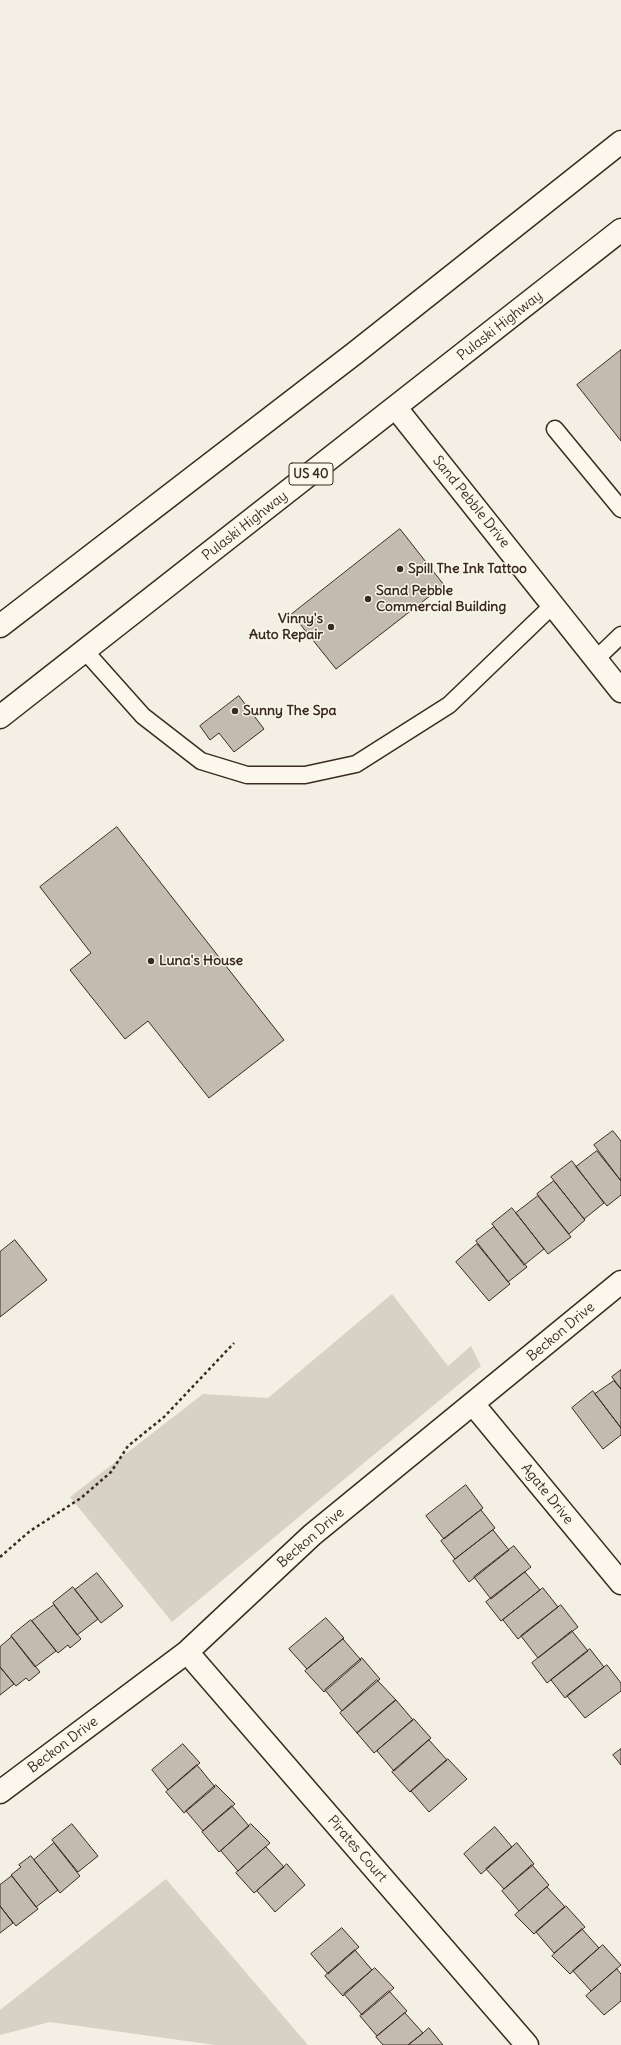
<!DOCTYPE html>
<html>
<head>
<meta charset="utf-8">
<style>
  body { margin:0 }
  canvas { display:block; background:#f3efe4 }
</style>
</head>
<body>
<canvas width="621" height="2045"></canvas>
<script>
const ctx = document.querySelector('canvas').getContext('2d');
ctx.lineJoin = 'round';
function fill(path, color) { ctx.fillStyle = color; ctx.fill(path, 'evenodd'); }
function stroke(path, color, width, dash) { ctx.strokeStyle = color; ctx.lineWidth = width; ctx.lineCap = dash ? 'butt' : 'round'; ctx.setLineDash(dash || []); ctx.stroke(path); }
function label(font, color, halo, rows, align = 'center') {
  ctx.font = font + ' Delius,sans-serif'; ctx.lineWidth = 3; ctx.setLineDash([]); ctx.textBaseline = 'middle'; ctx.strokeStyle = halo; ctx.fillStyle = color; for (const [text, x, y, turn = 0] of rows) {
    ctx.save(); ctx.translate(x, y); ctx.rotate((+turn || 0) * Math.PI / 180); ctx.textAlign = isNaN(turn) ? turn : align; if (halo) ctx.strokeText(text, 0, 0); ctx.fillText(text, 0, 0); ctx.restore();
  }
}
fill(new Path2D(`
  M392 1294 448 1366 471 1346 481 1366 172 1622 70 1497 203 1394 268 1398Z
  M166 1879 308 2045H215L50 2022 0 2035V2010Z`), '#d8d1c6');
const building = new Path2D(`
  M621 350V441L577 385Z
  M400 529 444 585 336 669 292 614Z
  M239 696 264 729 234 752 219 733 210 740 200 726Z
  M117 827 284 1040 209 1098 148 1021 125 1039 70 970 91 953 40 887Z
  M613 1131 621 1141V1181L594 1145Z
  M597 1151 621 1181V1195L607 1206 576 1167Z
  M572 1161 604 1203 584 1219 551 1177Z
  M554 1181 585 1220 569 1234 537 1194Z
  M538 1196 571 1237 548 1254 516 1213Z
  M512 1208 544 1249 524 1265 492 1224Z
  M494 1227 527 1267 508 1282 476 1241Z
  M15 1240 47 1280 0 1317V1252Z
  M477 1244 510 1284 489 1301 456 1262Z
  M621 1370V1389L612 1377Z
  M614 1381 621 1389V1428L595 1394Z
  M593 1391 621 1428V1435L603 1449 572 1408Z
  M466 1485 483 1508 444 1539 426 1516Z
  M481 1510 495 1528 455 1559 441 1541Z
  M493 1530 509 1550 469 1582 453 1561Z
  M514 1546 531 1567 491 1599 474 1577Z
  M525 1572 540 1590 501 1621 486 1602Z
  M97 1573 123 1606 101 1623 75 1590Z
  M73 1587 98 1619 77 1635 53 1603Z
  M543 1588 558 1607 518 1639 503 1620Z
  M54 1605 81 1639 70 1648 68 1645 58 1653 32 1621Z
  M561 1605 578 1627 538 1658 521 1636Z
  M326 1618 344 1638 307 1669 289 1649Z
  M31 1620 56 1651 35 1667 11 1636Z
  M572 1631 588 1651 547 1683 532 1663Z
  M12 1637 40 1672 29 1681 26 1678 16 1686 0 1667V1647Z
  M343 1639 361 1660 324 1692 305 1671Z
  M590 1649 604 1667 565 1698 551 1680Z
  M362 1658 380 1679 342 1711 325 1690Z
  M607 1665 621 1683V1691L585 1718 567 1696Z
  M0 1667 14 1684 0 1695Z
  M377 1680 396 1700 357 1733 340 1713Z
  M396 1700 413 1720 374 1753 357 1733Z
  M414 1719 431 1738 394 1771 377 1751Z
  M429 1740 447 1760 410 1792 392 1772Z
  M183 1744 200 1763 168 1790 152 1770Z
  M621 1749V1765L613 1755Z
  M448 1759 467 1779 429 1812 411 1791Z
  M197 1765 215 1787 184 1813 166 1792Z
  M216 1785 235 1804 203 1831 186 1811Z
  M232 1806 249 1826 219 1852 202 1832Z
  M72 1824 98 1856 78 1872 52 1840Z
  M251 1824 270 1843 238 1871 221 1851Z
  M495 1827 512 1847 481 1874 464 1854Z
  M54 1843 80 1876 60 1893 34 1860Z
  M517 1843 534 1864 504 1889 486 1869Z
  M266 1847 284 1867 254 1893 236 1873Z
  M31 1856 58 1890 36 1907 11 1875 21 1867 19 1865Z
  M287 1864 305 1885 275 1912 257 1891Z
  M532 1865 549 1885 519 1911 502 1891Z
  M12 1876 38 1909 16 1926 0 1906V1885Z
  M547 1887 565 1907 534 1934 515 1915Z
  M0 1906 13 1923 0 1933Z
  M566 1906 585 1927 554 1953 536 1932Z
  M342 1928 359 1947 328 1974 311 1954Z
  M582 1929 599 1948 570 1974 552 1956Z
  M603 1945 621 1965 591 1991 573 1971Z
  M355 1950 372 1970 343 1996 325 1976Z
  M375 1968 394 1988 362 2015 344 1994Z
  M617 1969 621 1974V2001L604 2015 586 1996Z
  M389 1991 407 2011 377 2036 360 2016Z
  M405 2013 423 2033 408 2045H383L376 2037Z
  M429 2028 443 2045H408L423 2033Z`);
fill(building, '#c3bbb0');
stroke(building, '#3b2a1e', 1);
const lane = new Path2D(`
  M555 429 621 509
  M85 651 143 716 201 761 247 775H305L356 764 449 705 553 605
  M596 659 621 635`);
const street = new Path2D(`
  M396 408 621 691
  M473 1404 621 1583
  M187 1652 527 2045
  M0 1792 187 1652 312 1535 621 1282`);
const highway = new Path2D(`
  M0 626 355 353 621 142
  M0 717 621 230`);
stroke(lane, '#3b2a1e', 19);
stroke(street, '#3b2a1e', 25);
stroke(highway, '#3b2a1e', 25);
stroke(new Path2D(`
  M0 1557 30 1531 81 1498 111 1472 128 1446 164 1417 234 1343`), '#3b2a1e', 2.5, [3, 3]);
stroke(lane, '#fbf7ec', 16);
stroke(street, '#fbf7ec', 22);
stroke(highway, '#fbf7ec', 22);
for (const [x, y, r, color] of [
  [400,569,4,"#3b2a1e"],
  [368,599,4,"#3b2a1e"],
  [331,627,4,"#3b2a1e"],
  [235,711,4,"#3b2a1e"],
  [151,961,4,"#3b2a1e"]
]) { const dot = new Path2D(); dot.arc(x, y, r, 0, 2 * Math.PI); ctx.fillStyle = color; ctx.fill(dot); stroke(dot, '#fbf7ec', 1.5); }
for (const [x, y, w] of [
  [311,474,44]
]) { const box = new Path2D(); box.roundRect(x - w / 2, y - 11, w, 22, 3); ctx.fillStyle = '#fbf7ec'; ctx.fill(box); stroke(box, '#3b2a1e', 1); }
label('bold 13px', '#3b2a1e', null, [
  ["US 40",311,474]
]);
label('14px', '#3b2a1e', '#fbf7ec', [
  ["Pulaski Highway",500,326,-38],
  ["Sand Pebble Drive",471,502,51],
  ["Pulaski Highway",245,526,-38],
  ["Beckon Drive",561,1332,-40],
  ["Agate Drive",547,1494,51],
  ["Beckon Drive",311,1538,-41],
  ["Beckon Drive",63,1745,-37],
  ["Pirates Court",357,1849,49]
]);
label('bold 14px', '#3b2a1e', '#fbf7ec', [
  ["Spill The Ink Tattoo",408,569],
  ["Sand Pebble",376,591],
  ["Commercial Building",376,607],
  ["Vinny's",323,619,"right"],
  ["Auto Repair",323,635,"right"],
  ["Sunny The Spa",243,711],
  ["Luna's House",159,961]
], 'left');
</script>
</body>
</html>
